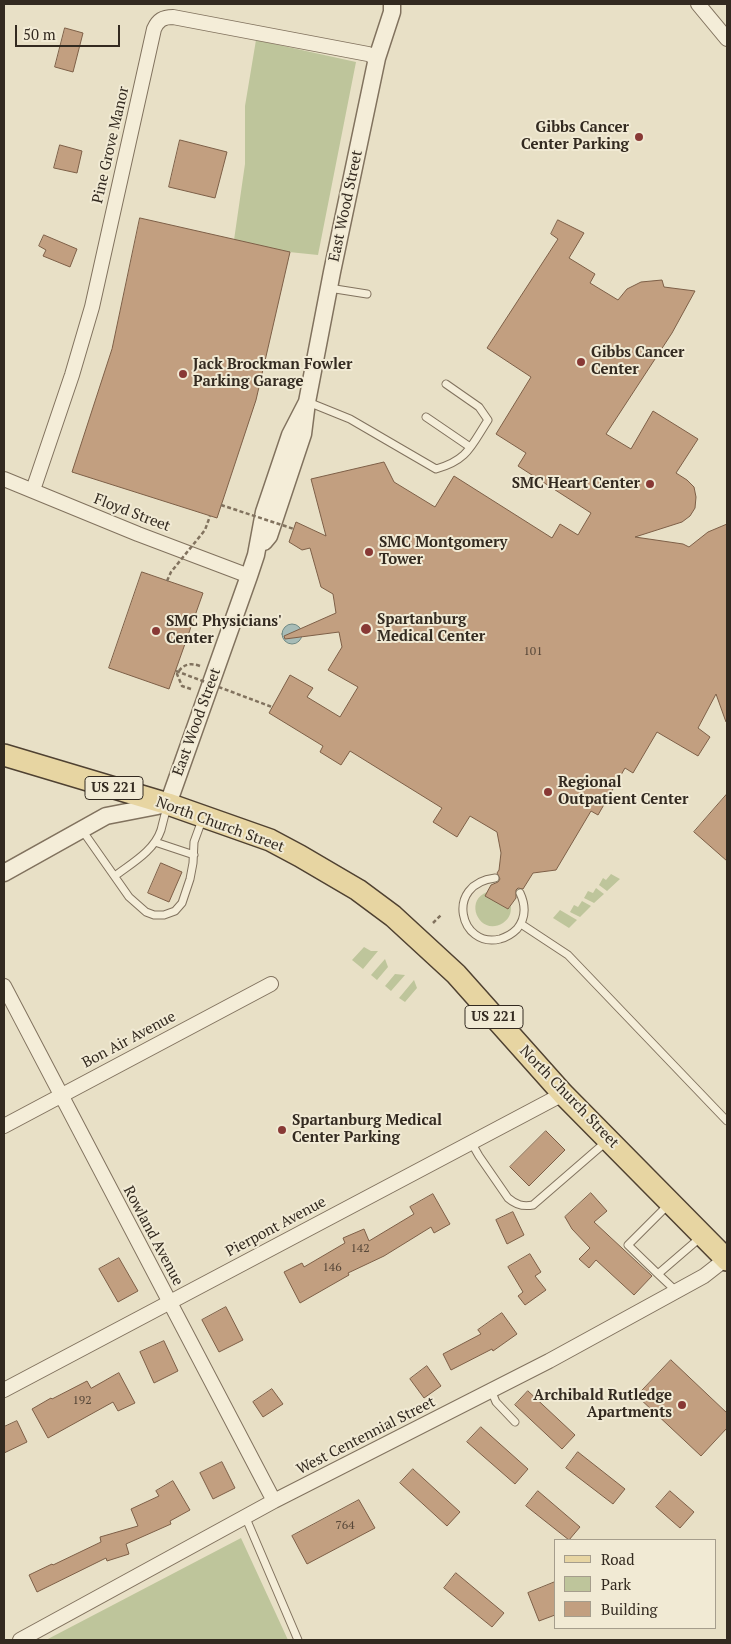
<!DOCTYPE html>
<html>
<head>
<meta charset="utf-8">
<style>
  body { margin:0 }
  #map { position:relative; width:731px; height:1644px; overflow:hidden; background:#e8e0c6; font-family:"PT Serif",serif }
  canvas { display:block }
  .frame { position:absolute; inset:0; border:5px solid #332a20; pointer-events:none }
  .legend { position:absolute; left:554px; top:1539px; width:162px; height:90px; box-sizing:border-box; background:#f1ead4; border:1px solid #a59d8c; margin:0; padding:6px 9px; list-style:none; font-size:15px; color:#332a20 }
  .legend li { display:flex; align-items:center; gap:10px; height:25px }
  .legend b { width:25px; border:1px solid #a59d8c }
  .scale { position:absolute; left:15px; top:25px; width:105px; height:22px; box-sizing:border-box; border:2px solid #332a20; border-top:0; padding-left:6px; font-size:15px; line-height:18px; white-space:nowrap; color:#332a20; -webkit-text-stroke:4px #f1ead4; paint-order:stroke }
</style>
</head>
<body>
<div id="map">
<canvas width="731" height="1644"></canvas>
<div class="frame"></div>
<ul class="legend">
<li><b style="height:6px;background:#e7d5a2"></b>Road</li>
<li><b style="height:14px;background:#bec59b"></b>Park</li>
<li><b style="height:14px;background:#c29f80"></b>Building</li>
</ul>
<div class="scale">50 m</div>
</div>
<script>
const ctx = document.querySelector('canvas').getContext('2d');
ctx.lineJoin = 'round';
function fill(path, color) { ctx.fillStyle = color; ctx.fill(path, 'evenodd'); }
function stroke(path, color, width, dash) { ctx.strokeStyle = color; ctx.lineWidth = width; ctx.lineCap = dash ? 'butt' : 'round'; ctx.setLineDash(dash || []); ctx.stroke(path); }
function label(font, color, halo, rows, align = 'center') {
  ctx.font = font + ' "PT Serif",serif'; ctx.lineWidth = 4; ctx.setLineDash([]); ctx.textBaseline = 'middle'; ctx.strokeStyle = halo; ctx.fillStyle = color; for (const [text, x, y, turn = 0] of rows) {
    ctx.save(); ctx.translate(x, y); ctx.rotate((+turn || 0) * Math.PI / 180); ctx.textAlign = isNaN(turn) ? turn : align; if (halo) ctx.strokeText(text, 0, 0); ctx.fillText(text, 0, 0); ctx.restore();
  }
}
fill(new Path2D(`
  M256 40 356 62 318 255 289 252 234 240 245 164V106Z
  M611 874 620 879 607 891 599 885 603 878 606 880Z
  M596 888 604 894 594 903 584 898 588 891 593 893Z
  M487 892 486 896 508 909 511 906C511 913 510 918 503 923 480 937 463 901 487 892Z
  M582 901 591 906 580 917 570 912 574 905 578 907Z
  M560 910 577 920 569 928 553 918Z
  M364 947 371 951H378L363 969 352 960Z
  M385 959 388 967 377 980 371 975Z
  M395 974 405 975 391 991 385 986Z
  M414 980 417 988 405 1002 399 998Z
  M241 1538 288 1640H46Z`), '#bec59b');
const water = new Path2D(`
  M282 634a10 10 0 1 1 20 0a10 10 0 1 1-20 0Z`);
fill(water, '#a7bcb7');
stroke(water, '#6f8984', 1);
const building = new Path2D(`
  M65 28 83 33 73 72 55 67Z
  M180 140 227 152 215 198 169 187Z
  M60 145 82 151 77 173 54 168Z
  M140 218 290 252 256 400 217 518 72 472 112 349Z
  M558 220 584 233 569 258 595 274 590 283 618 300 627 289 641 282 662 280 664 287 695 291 672 333 606 434 631 449 653 411 698 439 676 473 687 480 694 487 696 497 695 508 690 516 682 522 635 537 683 544 689 547 708 532 727 524V722H726L716 694 698 728 710 737 698 756 657 732 633 773 625 768 598 815 591 811 556 870 533 873 523 889 518 888 516 890V898L508 909 485 896 491 885 498 882 500 879 497 873 499 870 501 853 497 832 470 816 457 837 433 822 442 808 350 751 341 765 320 752 323 746 269 713 290 675 313 688 307 697 340 717 358 687 328 670 342 647 339 632 285 639 284 636 336 613 333 594 321 587 310 548 302 550 289 542 296 522 326 536 311 479 384 462 394 482 435 507 454 476 552 538 560 524 578 535 591 513 518 466 526 453 496 434 531 377 487 348 558 239 551 234Z
  M44 235 77 249 70 267 43 256 46 250 39 246Z
  M142 572 203 593 169 689 109 668Z
  M727 794V861L694 832Z
  M161 863 182 872 169 902 148 893Z
  M546 1131 565 1150 529 1186 510 1167Z
  M591 1193 607 1211 594 1222 652 1276 634 1295 596 1260 589 1268 579 1259 590 1248 572 1229 565 1217Z
  M433 1194 450 1224 434 1233 431 1227 384 1256 348 1273 349 1275 300 1303 284 1272 302 1263 304 1267 345 1243 343 1238 364 1229 369 1241 414 1214 410 1207Z
  M513 1212 524 1235 507 1244 496 1220Z
  M530 1254 541 1272 535 1276 546 1290 525 1305 518 1296 523 1292 508 1267Z
  M119 1258 138 1291 118 1302 99 1269Z
  M226 1307 243 1340 219 1352 202 1320Z
  M502 1313 517 1334 493 1351 492 1349 451 1370 443 1354 481 1334 478 1330Z
  M164 1341 178 1371 154 1383 140 1352Z
  M671 1360 727 1413V1428L701 1456 637 1396Z
  M427 1366 441 1386 424 1398 410 1379Z
  M119 1373 135 1403 118 1411 113 1402 48 1438 32 1409 51 1398 52 1399 87 1381 91 1388Z
  M272 1389 283 1404 263 1417 253 1402Z
  M528 1391 575 1435 562 1449 515 1405Z
  M17 1421 27 1442 4 1453V1427Z
  M481 1427 528 1469 515 1484 467 1442Z
  M578 1452 625 1489 613 1504 566 1468Z
  M222 1462 235 1488 213 1499 200 1473Z
  M413 1469 460 1512 447 1526 400 1483Z
  M173 1481 190 1510 170 1521 171 1524 126 1544 129 1554 107 1561 106 1558 37 1592 29 1575 52 1564 53 1565 101 1542 100 1537 138 1526 131 1509 159 1496 156 1491Z
  M538 1491 580 1527 569 1540 526 1506Z
  M670 1491 694 1512 680 1528 656 1507Z
  M359 1500 375 1528 307 1564 292 1536Z
  M456 1573 504 1613 492 1627 444 1588Z
  M555 1582V1615L539 1621 528 1593Z`);
fill(building, '#c29f80');
stroke(building, '#7d5f47', 1);
const service = new Path2D(`
  M329 288 367 294
  M308 402 350 419 436 469C468 460 471 446 488 420L479 407 446 384
  M426 417 470 447
  M82 830 129 897 146 912 154 915H164L175 911 182 903 190 879 193 863 194 842 202 820
  M155 842 194 855
  M115 876C132 863 154 851 161 830 163 822 165 814 167 807
  M495 878C444 884 460 949 500 939 507 937 512 934 517 929 526 918 526 906 520 893
  M521 924 568 955 727 1121
  M471 1142 479 1156 508 1198C516 1205 523 1207 533 1205L607 1141
  M669 1204 628 1245 658 1274 701 1237
  M658 1274 676 1291
  M491 1390 496 1402 515 1422
  M245 1516 298 1640`);
const minor = new Path2D(`
  M698 4 727 39
  M4 479 138 534 249 576
  M33 490 72 375 92 307 154 29C158 20 163 17 173 17L368 54 377 58
  M4 986 274 1501
  M4 1126 271 984
  M4 1390 563 1094
  M20 1640 274 1501 549 1361 704 1276 727 1258`);
const tertiary = new Path2D(`
  M264 542 269 536 303 434 307 402 332 272 377 58 392 12V4
  M4 873 106 816 168 804 249 576 256 555 264 512 290 435 307 402`);
const primary = new Path2D(`
  M4 755 168 804 270 840 300 856 358 890 393 916 456 974 563 1094 727 1260`);
stroke(service, '#81725e', 9);
stroke(minor, '#81725e', 16);
stroke(tertiary, '#81725e', 19);
stroke(primary, '#4f4131', 24);
stroke(new Path2D(`
  M191 689 182 686 177 674C182 665 189 662 200 666
  M433 923 442 914`), '#81725e', 2.5, [4, 2.5]);
stroke(service, '#f4edd8', 7);
stroke(minor, '#f4edd8', 14);
stroke(tertiary, '#f4edd8', 16);
stroke(primary, '#e7d5a2', 21);
stroke(new Path2D(`
  M221 505 294 529
  M167 581 171 572 205 530 210 516
  M176 671 272 707`), '#81725e', 2.5, [4, 2.5]);
for (const [x, y, r, color] of [
  [639,137,5,"#883935"],
  [581,362,5,"#883935"],
  [183,374,5,"#883935"],
  [650,484,5,"#883935"],
  [369,552,5,"#883935"],
  [366,629,6,"#883935"],
  [156,631,5,"#883935"],
  [548,792,5,"#883935"],
  [282,1130,5,"#883935"],
  [682,1405,5,"#883935"]
]) { const dot = new Path2D(); dot.arc(x, y, r, 0, 2 * Math.PI); ctx.fillStyle = color; ctx.fill(dot); stroke(dot, '#f1ead4', 2); }
label('12px', '#574738', null, [
  ["101",533,652],
  ["142",360,1249],
  ["146",332,1268],
  ["192",82,1401],
  ["764",345,1526]
]);
for (const [x, y, w] of [
  [114,788,58],
  [494,1017,58]
]) { const box = new Path2D(); box.roundRect(x - w / 2, y - 11.5, w, 23, 4); ctx.fillStyle = '#f1ead4'; ctx.fill(box); stroke(box, '#332a20', 1); }
label('bold 14px', '#332a20', null, [
  ["US 221",114,788],
  ["US 221",494,1017]
]);
label('bold 15px', '#332a20', '#f1ead4', [
  ["Gibbs Cancer",629,128,"right"],
  ["Center Parking",629,145,"right"],
  ["Gibbs Cancer",591,353],
  ["Center",591,370],
  ["Jack Brockman Fowler",193,365],
  ["Parking Garage",193,382],
  ["SMC Heart Center",640,484,"right"],
  ["SMC Montgomery",379,543],
  ["Tower",379,560],
  ["Spartanburg",377,620],
  ["Medical Center",377,637],
  ["SMC Physicians'",166,622],
  ["Center",166,639],
  ["Regional",558,783],
  ["Outpatient Center",558,800],
  ["Spartanburg Medical",292,1121],
  ["Center Parking",292,1138],
  ["Archibald Rutledge",672,1396,"right"],
  ["Apartments",672,1413,"right"]
], 'left');
label('15px', '#332a20', '#f1ead4', [
  ["Pine Grove Manor",111,145,-77],
  ["East Wood Street",346,206,-78],
  ["Floyd Street",132,513,21],
  ["East Wood Street",197,722,-70],
  ["North Church Street",220,825,20],
  ["Bon Air Avenue",129,1040,-28],
  ["North Church Street",569,1097,46],
  ["Pierpont Avenue",276,1227,-28],
  ["Rowland Avenue",153,1236,62],
  ["West Centennial Street",366,1436,-27]
]);
</script>
</body>
</html>
